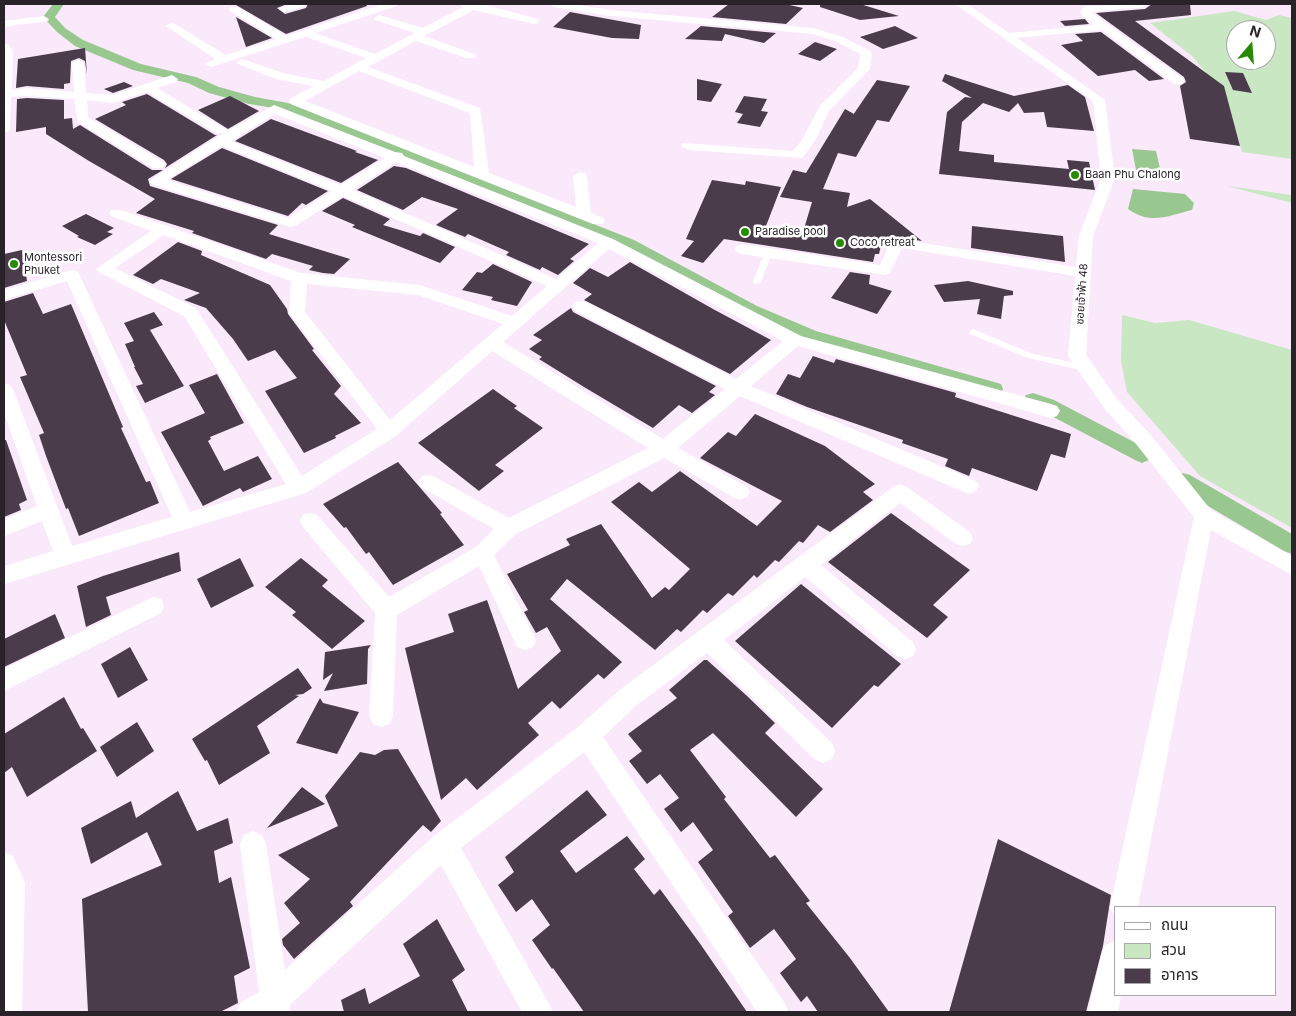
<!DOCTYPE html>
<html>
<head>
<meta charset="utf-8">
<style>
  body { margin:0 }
  #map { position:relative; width:1296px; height:1016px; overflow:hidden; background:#fae8fb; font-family:Inter,"Noto Sans Thai",sans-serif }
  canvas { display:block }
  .frame { position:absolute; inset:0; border:5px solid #292229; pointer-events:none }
  .legend { position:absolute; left:1114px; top:906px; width:162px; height:90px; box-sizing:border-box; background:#fff; border:1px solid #a9a7a9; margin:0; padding:6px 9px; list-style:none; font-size:15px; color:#292229 }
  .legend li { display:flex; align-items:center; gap:10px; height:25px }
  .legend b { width:25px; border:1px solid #a9a7a9 }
  .north { position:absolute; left:1226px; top:20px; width:50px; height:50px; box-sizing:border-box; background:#fff; border:1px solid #a9a7a9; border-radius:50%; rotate:18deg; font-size:14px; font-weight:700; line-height:20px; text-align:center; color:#292229 }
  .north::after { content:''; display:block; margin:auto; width:18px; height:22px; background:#268b01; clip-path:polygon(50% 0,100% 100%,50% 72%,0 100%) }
</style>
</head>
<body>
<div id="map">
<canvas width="1296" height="1016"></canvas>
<div class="frame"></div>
<ul class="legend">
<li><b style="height:6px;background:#fff"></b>ถนน</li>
<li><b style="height:14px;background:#c8e7c2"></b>สวน</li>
<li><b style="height:14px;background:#4a3c4b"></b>อาคาร</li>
</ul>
<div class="north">N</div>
</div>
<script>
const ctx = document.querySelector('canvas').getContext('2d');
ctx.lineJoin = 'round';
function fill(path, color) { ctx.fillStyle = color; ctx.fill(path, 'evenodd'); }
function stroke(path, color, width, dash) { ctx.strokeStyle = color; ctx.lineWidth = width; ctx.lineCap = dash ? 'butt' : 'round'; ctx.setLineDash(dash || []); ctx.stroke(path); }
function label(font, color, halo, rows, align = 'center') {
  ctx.font = font + ' Inter,"Noto Sans Thai",sans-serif'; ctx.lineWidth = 5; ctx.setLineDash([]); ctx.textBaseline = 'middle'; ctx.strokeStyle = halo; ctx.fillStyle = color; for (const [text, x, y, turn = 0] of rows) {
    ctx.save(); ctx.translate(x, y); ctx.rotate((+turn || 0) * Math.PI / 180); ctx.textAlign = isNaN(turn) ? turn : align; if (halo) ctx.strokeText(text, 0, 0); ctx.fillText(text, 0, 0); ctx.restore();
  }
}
fill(new Path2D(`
  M1234 11 1266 20 1279 15 1292 18V159L1242 152 1227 98 1192 56 1150 23ZM1236 30H1266V60H1236Z
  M1227 186 1292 195V203Z
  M1122 315 1155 323 1189 320 1292 350V528L1200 476 1127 392 1121 361Z`), '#c8e7c2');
fill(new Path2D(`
  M1132 149 1156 151 1162 177 1136 170Z
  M1133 189 1185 194 1194 203 1192 210C1168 216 1150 225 1128 209Z`), '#99c790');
fill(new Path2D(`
  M53 4H64L55 17 65 28 83 40 141 64 196 77 219 87 255 97 288 103 634 240 757 306 816 331 1001 384 1003 389 1001 394 994 396 804 339 745 314 622 246 280 109 249 104 209 93 188 83 133 70 75 46 57 32 43 17Z
  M1033 393 1054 400 1149 450 1152 455 1149 460 1142 463 1135 460 1040 410 1026 405 1023 400 1026 395Z
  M1183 473 1190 475 1292 534V554L1284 551 1176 487 1173 481 1176 475Z`), '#99c790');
fill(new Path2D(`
  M241 4H287L277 8 285 14 306 8 308 4H366L367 6 286 34 236 5Z
  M729 4H785L803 8 786 24 712 17Z
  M820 4H860L899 16 860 20 820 7Z
  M1152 4H1190L1191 15 1135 21 1224 86 1240 146 1190 139 1180 86 1186 82 1184 77 1096 13 1145 9Z
  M570 12 641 25 639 39 612 38 553 27Z
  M236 17 272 38 246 47Z
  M1085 19 1089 24 1065 26 1060 21Z
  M701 26 776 33 764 43 725 34 722 41 685 39Z
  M895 26 918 38 883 49 860 37Z
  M1101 32 1164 79 1149 81 1135 70 1098 76 1061 45 1083 41 1075 34Z
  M815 42 837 49 820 61 798 54Z
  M85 48 87 75 85 61 79 58 71 61 70 83 64 84V89L27 86 16 88 18 59Z
  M1225 72 1243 73 1252 93 1233 90Z
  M945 74 1014 96 1068 85 1085 97 1094 131 1047 127 1044 112 1024 113 1018 103 1009 112 983 103 962 122 959 151 994 155V162L1069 169 1067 160 1089 162 1095 190 939 174 947 112 965 97 972 98 942 81Z
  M697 79 722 84 711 102 697 100Z
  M877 80 910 86 889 122 877 120 856 157 838 153 823 189 850 193 847 207 870 199 922 241 897 237 891 239 883 237 879 254H875L873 262 724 239 703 263 681 256 694 241 686 239 712 180 745 185 746 181 781 187 766 226 803 232 812 202 780 197 793 170 806 173 845 109 854 114 853 115Z
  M124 82 133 86 113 93 104 89Z
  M147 94 215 135H217L165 168 167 164 164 160 95 119 126 105 122 102Z
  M230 96 259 111 228 129 198 110Z
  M744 96 767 99 761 111 768 112 760 127 737 123 743 114 735 112Z
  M27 98 64 100V119L72 118 73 129 80 125 152 170H163L148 179 150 186 278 225 269 234 350 259 334 274 323 273 309 270 313 266 272 254 266 259 192 233 194 231 136 213 155 199 89 161 46 134V127L16 132 17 99Z
  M271 119 357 151 355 152 378 160 341 183 235 141Z
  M222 148 328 191 306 205 302 203 288 216 171 179Z
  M394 166 406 168 589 244 570 259 574 261 558 275 542 267 540 270 506 255 509 252 468 234 465 237 436 225 458 209 422 197 403 210 357 190Z
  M343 198 390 219 383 225 420 236 423 233 455 247 440 263 352 227 355 225 322 211Z
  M86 214 114 228 107 232 113 234 95 245 77 237 79 236 62 226Z
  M972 226 1063 236 1065 262 971 248Z
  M178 242 202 251 201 255 270 285 287 309 288 314 314 349 312 350 341 386 334 394 361 423 335 436 336 438 304 453 265 391 297 378 275 350 248 361 233 339 206 308 184 300 200 293 161 279 153 284 133 275Z
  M22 250 27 281 4 288V254Z
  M630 262 713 309 771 340 730 374 584 300 592 294 573 283 590 268 608 277Z
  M493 264 532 282 517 306 491 300 493 297 462 290 477 272 482 273Z
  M850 272 870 275 869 284 892 291 877 314 831 298Z
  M968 281 1013 291V295L1004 296 1001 319 977 314 980 299 944 302 934 285Z
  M33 293 43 314 71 304 123 427 121 428 146 482 150 481 159 503 79 536 68 508 66 509 46 456 39 435 44 433 20 377 27 375 4 320V302Z
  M571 308 573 312 716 386 709 392 715 395 692 413 679 405 653 428 584 387 539 359 542 357 529 349 542 340 533 335Z
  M154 312 163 325 150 330 184 386 145 403 136 386 143 384 134 367H135L125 344 134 341 124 323Z
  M813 356 834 363 836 359 956 393 955 397 1071 434 1065 458 1051 454 1037 491 972 468 969 476 945 466 948 459 902 443 903 440 807 407 776 394 788 374 800 378Z
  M217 374 244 423 210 437 211 439 208 441 224 471 258 456 272 479 243 492 240 488 203 506 161 432 205 413 189 385Z
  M493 389 517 406 514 408 543 428 495 465 504 471 479 491 418 443Z
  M755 414 825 446 875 484 863 492 873 500 830 532 818 525 803 543 799 541 779 562 775 560 757 578 754 575 733 596 728 593 707 613 703 610 681 632 677 629 655 650 567 579 550 599 622 662 604 679 598 674 560 709 552 701 528 723 539 735 477 790 466 778 441 800 405 648 454 632 448 614 487 600 518 689 561 651 547 627 536 633 524 612 528 610 507 574 570 545 566 539 601 524 652 598 665 587 669 590 690 569 611 502 639 482 652 492 680 471 757 526 782 501 700 458 728 432 736 436Z
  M4 440H6L27 500 19 504 21 510 4 517Z
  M398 462 442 513 440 514 464 545 393 585 369 552 366 554 346 527 344 528 323 504Z
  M891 513 970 570 933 605 948 617 927 638 828 562Z
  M179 552 181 571 106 597 111 615 86 627 77 586 103 576Z
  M240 558 254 586 211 608 197 579Z
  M301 558 328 580 322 586 365 621 332 649 292 615 296 612 265 587Z
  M801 584 901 664 878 687 874 685 832 728 735 641Z
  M55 614 65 638 4 667V639Z
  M371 645 368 649 367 684 324 691 333 673 323 680 325 652Z
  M130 647 148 680 118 698 101 664Z
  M704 660H707L746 695 775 723 765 733 823 789 796 817 713 733 690 750 726 797 724 799 770 858 775 855 810 901 806 903 850 958 889 1012H818L807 996 801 1002 780 973 796 959 774 929 750 948 728 916 733 912 698 862 713 850 693 822 681 832 664 809 679 798 660 774 647 784 629 761 642 751 628 734 677 698 669 690Z
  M298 668 312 688 303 694 295 695 299 696 257 726 270 753 219 785 207 760 205 761 192 739Z
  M64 697 81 729 83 728 97 751 27 797 12 767 4 773V734Z
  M320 698 323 703 359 712 337 754 296 743Z
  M137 722 154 751 117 777 100 747Z
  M398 749 441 821 431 832 423 825 350 902 353 906 294 959 283 945 282 939 300 923 284 903 310 879 278 855 338 826 325 796 360 752 375 755 384 750Z
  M302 787 325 804 267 828Z
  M587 790 607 815 560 851 576 873 627 836 645 859 634 869 654 895 660 889 701 945 747 1012H584L553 968 552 969 532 940 550 925 532 899 516 912 498 885 514 872 505 857Z
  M178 791 197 831 228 818 233 843 214 851 219 883 231 877 250 968 234 976 238 1003 220 1012H88L82 899 162 865 147 832 91 864 81 828 131 801 136 818Z
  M998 839 1111 895 1103 946 1086 1012H949Z
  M437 919 465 970 452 980 468 1012H344L341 1000 365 988 369 1004 420 976 403 944Z`), '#4a3c4b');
fill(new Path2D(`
  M765 251H771L772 253 761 282 757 284H754L753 282Z
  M973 329 1033 354 1085 365 1089 368 1085 371 1028 358 970 334 969 332Z`), '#fff');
fill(new Path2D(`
  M291 4H306L305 6 284 12 279 9Z
  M383 4H398L397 6 315 33 375 54 415 33 375 20 374 18 379 15 423 28 463 7 459 4H482L538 19 539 21 538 23 534 24 474 10 424 36 474 54 476 56 474 58H466L416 41 368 67 480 108 489 173 576 207 573 176 580 172 585 173 587 176 591 213 603 218 605 221 603 224H593L291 104 289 101 291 98 314 86 279 80 238 64 236 62 242 59 286 74 324 81 366 58 309 38 308 36 211 67 205 64 215 59 166 26 171 23 175 24 226 55 276 39 230 11 229 9 230 7H238L286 36ZM359 71 470 113 474 167 305 101Z
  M549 4H572L611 10 813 28 843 37 870 51 872 53 870 69 829 111 815 141 802 158 688 150 681 146 683 143 793 151 802 140 820 106 858 68 860 54 835 41 812 34 611 16 554 7Z
  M955 4H967L1009 33 1094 25 1080 13 1083 7 1087 6 1150 4 1145 7 1091 12 1182 78 1184 81 1182 84H1174L1102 30 1017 38 1105 100 1115 178 1093 236 1086 355 1117 399 1150 434 1211 510 1292 556V575L1211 530 1138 907H1115V917L1110 907 1194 517 1136 444 1105 409 1068 356 1075 276 902 248 890 273 885 275 742 254 737 252 734 249 737 246 742 244 880 265 890 243 892 240 897 239 1076 267 1079 236 1101 178 1093 101Z
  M44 16 49 19 48 21 4 27V21Z
  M4 43 8 44 13 51 12 90 27 88 74 92 72 63 78 60 84 63 86 93 113 95 172 75 178 79 176 82 157 88 227 130 226 133H216L147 92 114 103 87 100 88 117 163 162 165 165 163 168H153L78 122 74 99 27 96 11 97 10 130 4 134Z
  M274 105 395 152 402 153 404 156 613 239 801 336 1051 404 1057 406 1060 411 1057 416 1051 418 798 346 751 386 976 481 979 486 976 491 969 494 962 491 740 396 678 448 747 487 750 492 747 497 740 500 733 497 664 458 516 534 494 555 536 640 533 647 525 650 517 647 479 566 397 615 393 716 389 724 381 727 373 724 369 716 375 613 303 527 300 521 303 515 310 513 317 515 389 597 476 547 494 529 421 487 418 482 421 477 428 475 435 477 509 518 648 448 492 351 396 436 306 493 4 584V566L53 551 42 521 4 536V519L37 506 4 413V383L10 385 13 389 72 546 172 517 67 281 4 300V290L72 270 78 272 190 512 286 484 184 316 99 272 96 269 151 231 111 216 109 213 111 210H121L301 273 420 285 512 316 547 286 343 196 295 226 290 227 151 184 149 181 215 138ZM275 114 385 158 341 185 231 141ZM222 146 332 191 288 218 167 180ZM396 162 598 243 556 279 353 190ZM164 235 291 281 289 313 377 429 302 476 196 308 115 268ZM609 249 783 341 736 379 586 302 580 301 574 302 572 306 574 310 725 389 663 439 503 342ZM307 284 418 295 503 324 390 420 305 312Z
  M900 484 907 487 970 532 973 538 970 544 963 546 956 544 900 503 821 565 913 642 916 649 913 656 905 659 897 656 805 577 724 640 832 743 835 751 832 759 823 763 814 759 707 653 637 705 603 737 784 1002 789 1012H757L584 752 461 848 548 1002 553 1012H522L441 865 290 1005V1012H236L241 1002 259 992 240 844 244 835 253 831 262 835 266 844 285 970 435 835 578 727 621 689 893 487Z
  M153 597 161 599 164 606 161 613 4 691V669Z
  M4 852 13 856 25 883 22 1012H4Z
  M1115 941V995H1121L1118 1012H1088L1101 955 1105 945Z`), '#fff');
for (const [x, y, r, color] of [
  [1075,175,5,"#268b01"],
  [745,232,5,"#268b01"],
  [840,243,5,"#268b01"],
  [14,264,5,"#268b01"]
]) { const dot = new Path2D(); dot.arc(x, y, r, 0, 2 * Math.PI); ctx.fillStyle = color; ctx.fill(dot); stroke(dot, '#fff', 2); }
label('11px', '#292229', '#fff', [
  ["Baan Phu Chalong",1085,175],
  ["Paradise pool",755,232],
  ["Coco retreat",850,243],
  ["Montessori",24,258],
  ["Phuket",24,271]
], 'left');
label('11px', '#292229', '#fff', [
  ["ซอยเจ้าฟ้า 48",1082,294,-86]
]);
</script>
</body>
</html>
